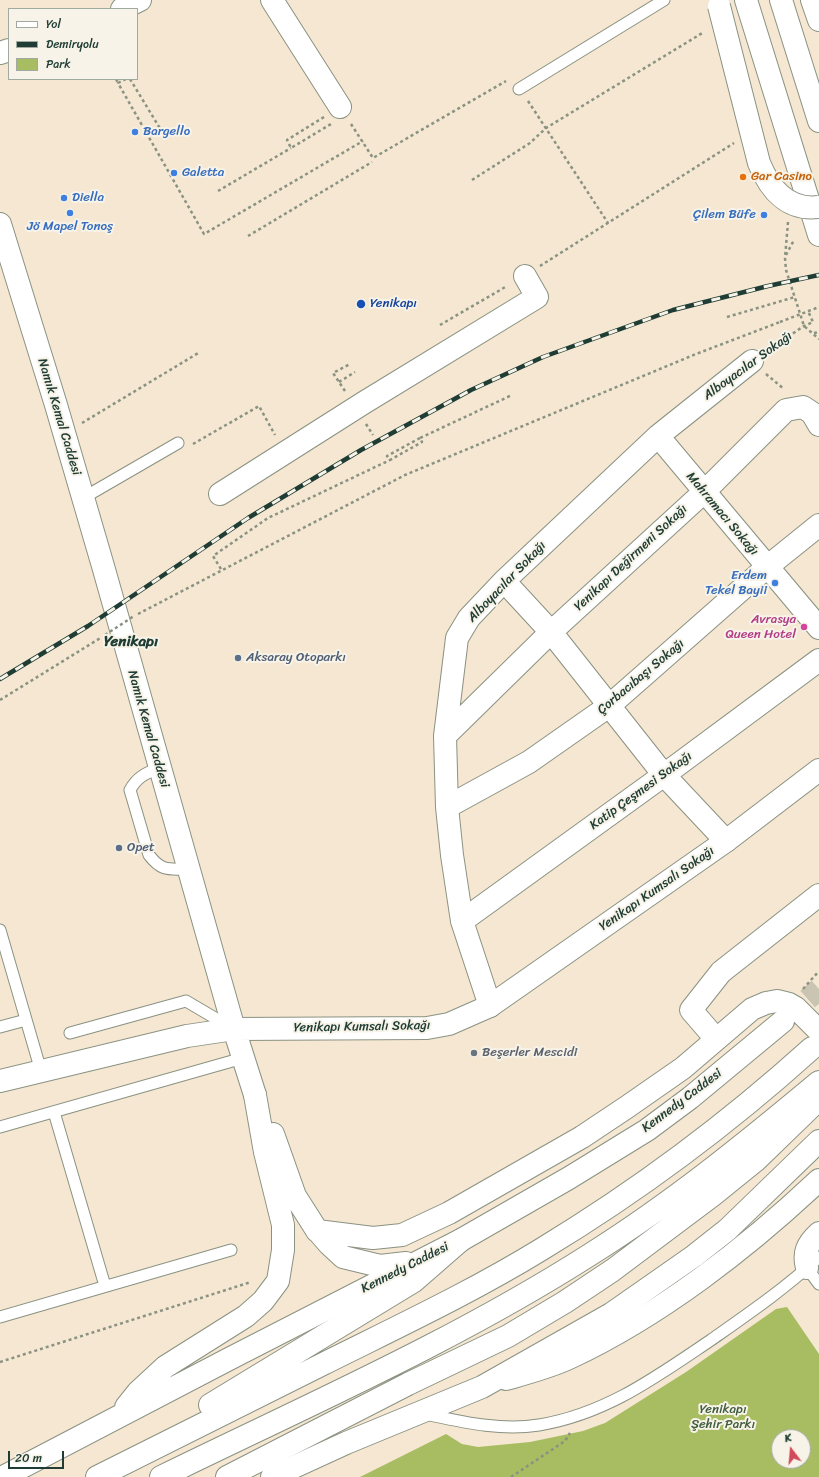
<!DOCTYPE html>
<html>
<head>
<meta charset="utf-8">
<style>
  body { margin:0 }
  #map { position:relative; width:819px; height:1477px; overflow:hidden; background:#f5e7d1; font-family:Sriracha,sans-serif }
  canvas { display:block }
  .legend { position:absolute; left:8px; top:8px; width:130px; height:72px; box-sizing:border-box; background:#f7f3e8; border:1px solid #a1aaa0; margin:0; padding:5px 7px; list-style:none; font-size:12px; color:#1f3d34 }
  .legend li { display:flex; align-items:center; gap:8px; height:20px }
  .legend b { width:20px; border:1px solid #a1aaa0 }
  .north { position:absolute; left:771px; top:1429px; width:40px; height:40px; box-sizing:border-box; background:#f7f3e8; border:1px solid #a1aaa0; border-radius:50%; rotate:344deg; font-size:11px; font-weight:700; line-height:16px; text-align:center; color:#1f3d34 }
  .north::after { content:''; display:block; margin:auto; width:14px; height:18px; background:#d1495b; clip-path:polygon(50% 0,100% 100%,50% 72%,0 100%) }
  .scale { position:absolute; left:8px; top:1451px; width:56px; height:18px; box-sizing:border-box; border:2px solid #1f3d34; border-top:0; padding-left:5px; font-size:12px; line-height:14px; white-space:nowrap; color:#1f3d34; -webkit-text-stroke:3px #f7f3e8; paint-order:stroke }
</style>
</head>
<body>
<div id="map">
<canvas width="819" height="1477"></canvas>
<ul class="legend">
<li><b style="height:5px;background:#fff"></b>Yol</li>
<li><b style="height:5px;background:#1f3d34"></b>Demiryolu</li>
<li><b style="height:11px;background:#a8bd61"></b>Park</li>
</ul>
<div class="north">K</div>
<div class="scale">20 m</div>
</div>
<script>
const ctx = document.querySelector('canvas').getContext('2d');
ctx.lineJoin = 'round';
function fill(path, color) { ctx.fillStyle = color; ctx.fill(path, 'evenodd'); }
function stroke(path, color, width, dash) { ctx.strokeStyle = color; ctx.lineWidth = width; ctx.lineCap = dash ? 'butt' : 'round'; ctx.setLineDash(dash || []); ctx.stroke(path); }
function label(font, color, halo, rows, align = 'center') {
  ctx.font = font + ' Sriracha,sans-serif'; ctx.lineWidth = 4; ctx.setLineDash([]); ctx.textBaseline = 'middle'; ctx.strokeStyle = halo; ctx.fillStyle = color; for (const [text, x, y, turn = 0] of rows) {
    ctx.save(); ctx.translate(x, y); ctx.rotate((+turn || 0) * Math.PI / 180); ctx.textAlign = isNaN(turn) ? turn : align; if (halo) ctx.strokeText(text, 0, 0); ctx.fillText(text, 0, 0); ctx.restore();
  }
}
fill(new Path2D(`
  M787 1307 819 1354V1477H360L446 1434 462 1444 478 1447 530 1442 583 1431 605 1423 686 1372 776 1309ZM779 1437H803V1461H779Z`), '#a8bd61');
stroke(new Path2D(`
  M783 1021 819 989`), '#cac5b2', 22, [22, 11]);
const lane = new Path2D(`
  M519 89 664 0
  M83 498 178 443
  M159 768C146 773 137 777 130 790L149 855C162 872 169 869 188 869
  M0 930 41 1071
  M0 1027 26 1020
  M70 1033 186 1001 232 1028
  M54 1112 105 1286
  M0 1127 243 1058
  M807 1268 819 1284
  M0 1317 231 1250
  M425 1414C463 1422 500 1431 539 1425 606 1414 656 1377 711 1340 748 1314 786 1288 819 1257`);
const street = new Path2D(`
  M272 0 340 107
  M122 9 140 0
  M0 53 9 50
  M658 436 819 628
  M220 494 365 402 537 297 525 276
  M504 581 551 632 664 775 726 841 819 770
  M445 736 551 632 704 492 786 410 803 407 812 413 819 425
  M447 807 529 762 609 706 767 567 819 525
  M462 921 664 775 819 660
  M490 1006 462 921 452 855 447 807 445 736 457 638 469 618 504 581 658 436 752 361
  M716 1039 691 1010 721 972 819 895
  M0 1081 187 1036 234 1029
  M506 1379C527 1373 550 1367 569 1358 659 1316 747 1248 819 1180`);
const secondary = new Path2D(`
  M0 224 56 405 103 566 234 1029 255 1095
  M234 1029 427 1028 449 1024 490 1006 726 841`);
const primary = new Path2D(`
  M746 0 819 235
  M781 0 819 121
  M812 0 819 20
  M273 1134 295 1196 316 1229 329 1244 343 1257 380 1266 406 1263
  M317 1231 373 1238 402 1235 449 1213 582 1137 627 1107 683 1068 752 1009 766 1003 777 1001 789 1004 796 1008 819 1031
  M807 1268C803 1253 807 1244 819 1233
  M126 1407 138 1392 165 1367 246 1316 263 1301 278 1281 283 1250V1225L265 1152 255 1095
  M3 1477 229 1359 461 1240 569 1178 647 1130 690 1098 783 1021
  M272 1477 346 1443 482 1387 611 1314 694 1256 727 1230 819 1141`);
const highway = new Path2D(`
  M210 1405 414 1281 461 1240
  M97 1477C172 1440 247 1402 323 1364 397 1327 472 1292 542 1249 638 1191 729 1123 812 1048
  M161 1477C306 1406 455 1341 591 1254 672 1203 746 1143 819 1082
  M227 1477 408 1384 508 1336 565 1302 613 1270 713 1195 755 1161 815 1103`);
stroke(lane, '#8a9282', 13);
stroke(street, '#8a9282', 24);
stroke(secondary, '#8a9282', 24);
stroke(primary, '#8a9282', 24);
stroke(highway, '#8a9282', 24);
stroke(new Path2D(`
  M116 79 118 83
  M126 79 118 83 204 234 363 141
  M130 79 167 140
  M528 101 608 223
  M324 117 287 140 291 148 331 124
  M351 124 373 158 506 81
  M472 180 530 143 546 128 704 32
  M218 191 291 148
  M788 222 785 258 786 270 804 326 819 339
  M248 236 372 162
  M786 255 794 240
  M540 266 734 143
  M727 317 795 297
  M440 325 507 286
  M814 333 819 332
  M768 350 804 326 813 322 808 311
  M766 374 784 389
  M339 382 355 372
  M345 391 333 373 350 364
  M82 423 200 352
  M366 424 373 435
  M420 438 387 456 390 460 422 442 420 438 512 395
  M193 444 259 406 275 435
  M221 569 213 556 268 518 390 460
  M138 614 405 475 696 354 780 322
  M0 700 102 637
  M803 989 819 971
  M0 1362 251 1282
  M511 1477 565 1441 570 1433`), '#8a9282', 2.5, [3, 3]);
stroke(lane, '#fff', 11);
stroke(street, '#fff', 22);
stroke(secondary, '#fff', 22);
stroke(primary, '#fff', 22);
stroke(highway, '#fff', 22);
const rail = new Path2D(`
  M0 679 88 626 248 518 361 450 471 390 543 357 673 310 768 286 819 275`);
stroke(rail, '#1f3d34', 4.5);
stroke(rail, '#f7f3e8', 3, [9]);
const primaryBridge = new Path2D(`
  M719 6 759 163C770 190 788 211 819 207`);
stroke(primaryBridge, '#8a9282', 24, []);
stroke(new Path2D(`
  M780 322 819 307
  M105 635 134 616`), '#8a9282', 2.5, [3, 3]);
stroke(primaryBridge, '#fff', 22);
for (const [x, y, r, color] of [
  [135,132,4,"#3f7fe0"],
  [174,173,4,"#3f7fe0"],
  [743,177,4,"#e8710a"],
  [64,198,4,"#3f7fe0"],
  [70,213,4,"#3f7fe0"],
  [764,215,4,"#3f7fe0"],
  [361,304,5,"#1a4fb4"],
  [775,583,4,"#3f7fe0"],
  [804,627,4,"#d1479c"],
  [238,658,4,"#5c6f8a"],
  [119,848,4,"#5c6f8a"],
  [474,1053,4,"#6b7280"]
]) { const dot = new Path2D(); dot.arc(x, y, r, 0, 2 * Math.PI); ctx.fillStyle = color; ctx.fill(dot); stroke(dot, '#f7f3e8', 1.5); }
label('13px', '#366cbe', '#f7f3e8', [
  ["Bargello",143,132],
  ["Galetta",182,173],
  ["Diella",72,198],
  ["Çilem Büfe",756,215,"right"],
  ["Jö Mapel Tonoş",70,227,"center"],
  ["Erdem",767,576,"right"],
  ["Tekel Bayii",767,591,"right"]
], 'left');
label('13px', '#c56008', '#f7f3e8', [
  ["Gar Casino",751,177]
], 'left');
label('13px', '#164399', '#f7f3e8', [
  ["Yenikapı",370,304]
], 'left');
label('13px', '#1f3d34', '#f7f3e8', [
  ["Alboyacılar Sokağı",748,366,-36],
  ["Namık Kemal Caddesi",59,417,73],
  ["Mahramacı Sokağı",722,514,50],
  ["Yenikapı Değirmeni Sokağı",631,558,-43],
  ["Alboyacılar Sokağı",507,582,-46],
  ["Çorbacıbaşı Sokağı",641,677,-40],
  ["Namık Kemal Caddesi",148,729,74],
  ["Katip Çeşmesi Sokağı",641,791,-36],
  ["Yenikapı Kumsalı Sokağı",657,889,-35],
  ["Yenikapı Kumsalı Sokağı",362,1027,-1],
  ["Kennedy Caddesi",682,1101,-37],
  ["Kennedy Caddesi",405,1268,-27]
]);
label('13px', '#b23c85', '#f7f3e8', [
  ["Avrasya",796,620],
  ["Queen Hotel",796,635]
], 'right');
label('13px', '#4e5e75', '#f7f3e8', [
  ["Aksaray Otoparkı",246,658],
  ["Opet",127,848]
], 'left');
label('13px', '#5b616d', '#f7f3e8', [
  ["Beşerler Mescidi",482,1053]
], 'left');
label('13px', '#415d3f', '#f7f3e8', [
  ["Yenikapı",723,1410],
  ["Şehir Parkı",723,1425]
]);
label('bold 15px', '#1f3d34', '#f7f3e8', [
  ["Yenikapı",131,642]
]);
</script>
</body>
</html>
